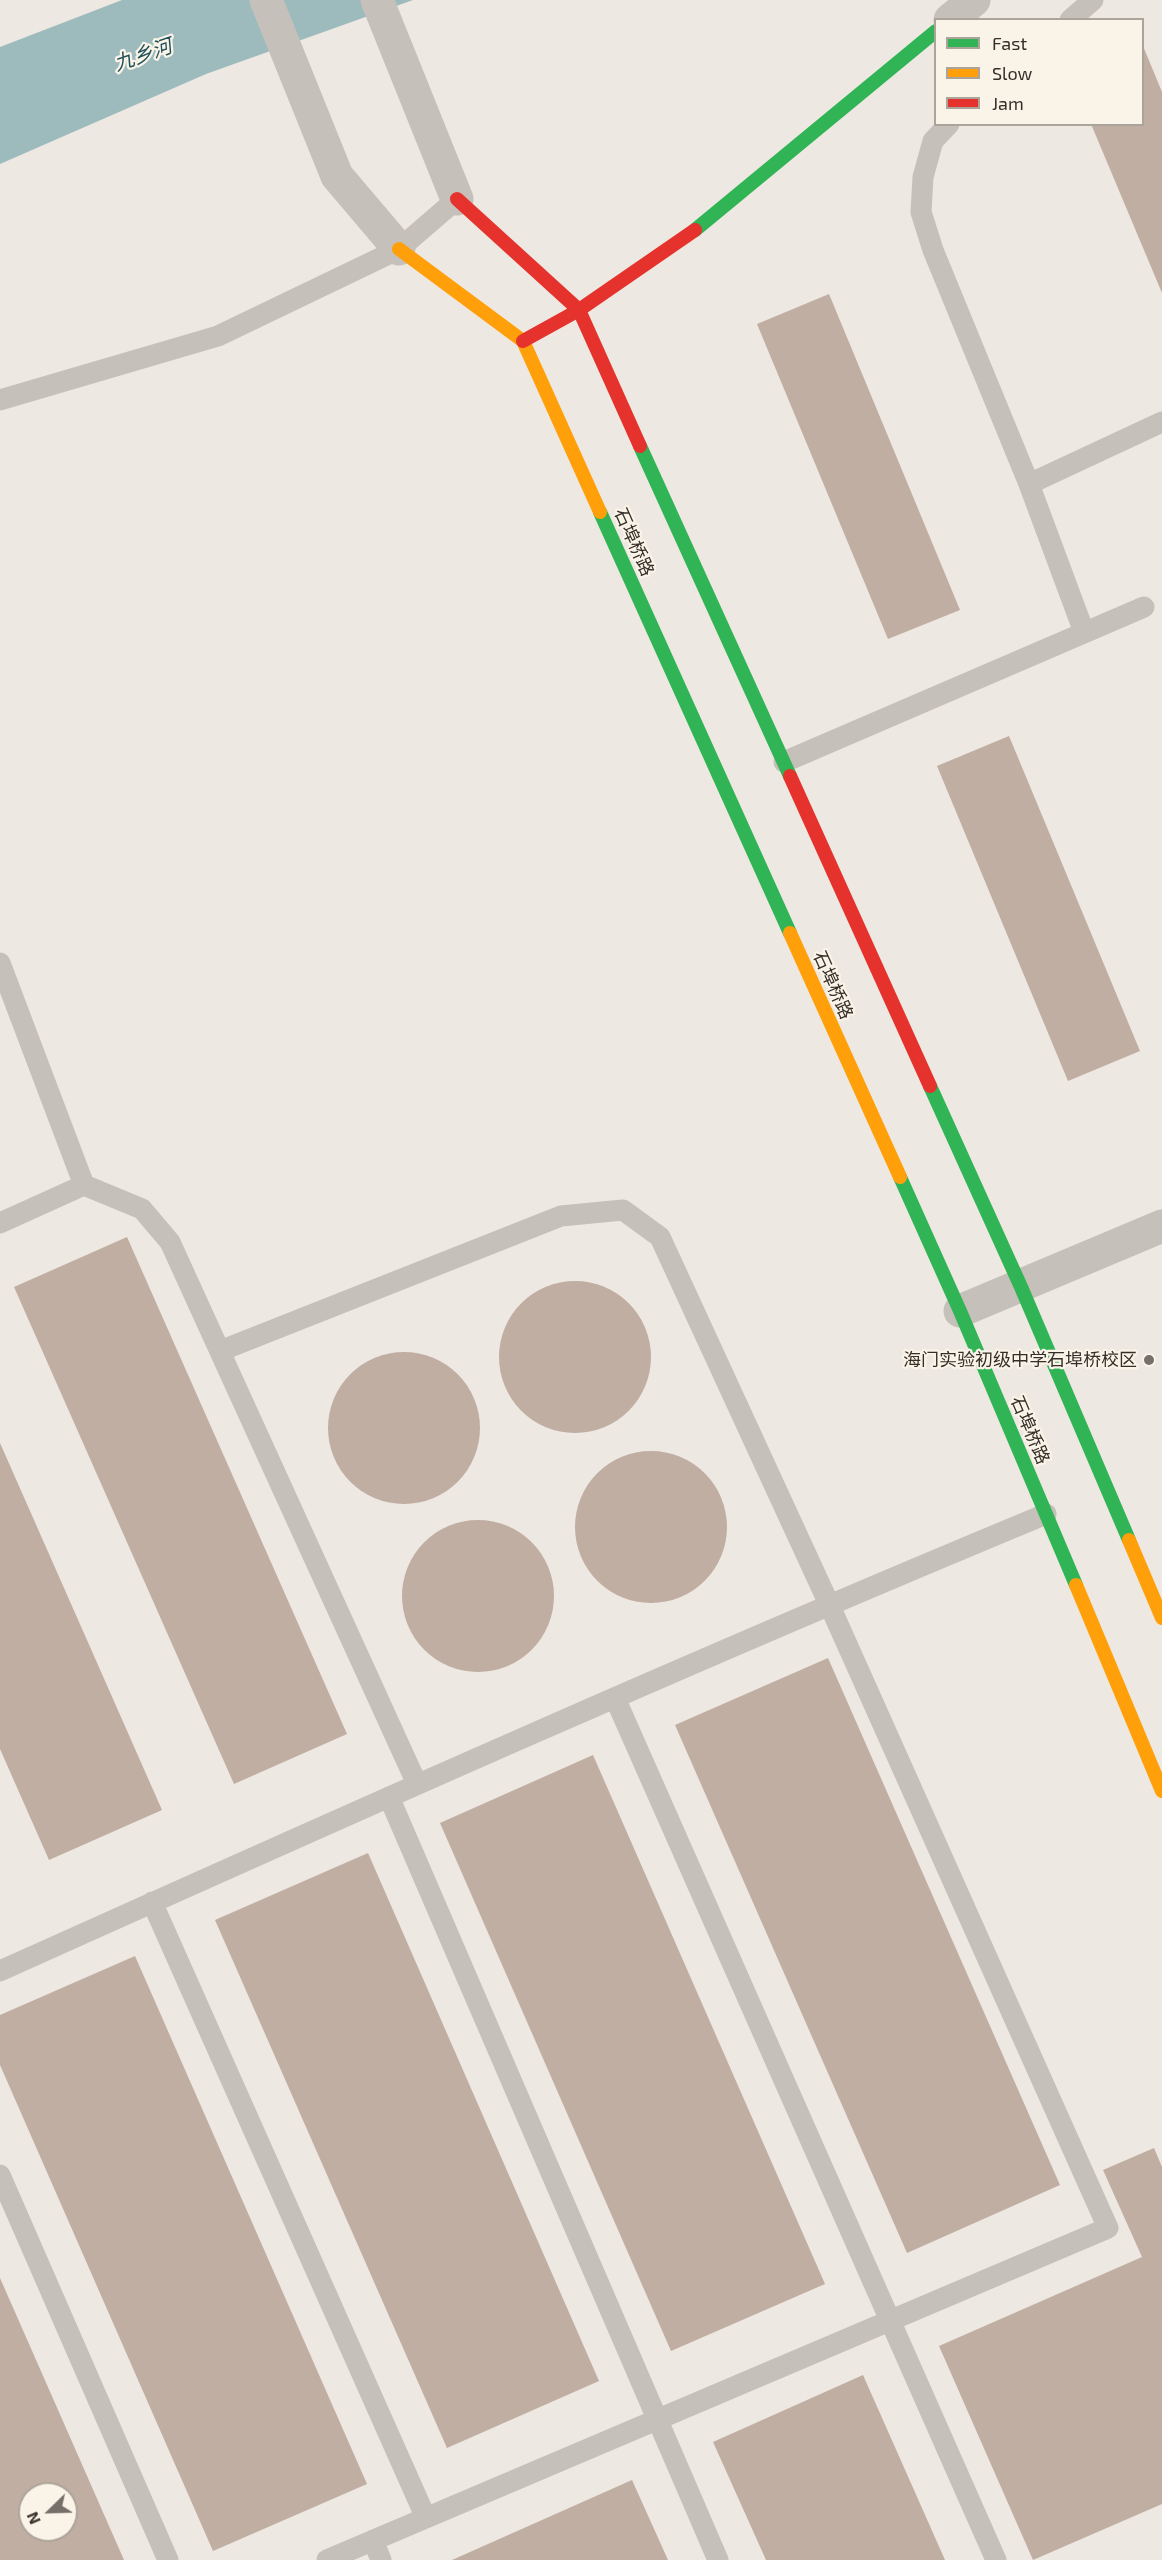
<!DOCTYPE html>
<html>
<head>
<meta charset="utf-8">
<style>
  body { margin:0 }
  #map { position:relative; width:1162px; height:2560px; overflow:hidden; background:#ede8e1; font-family:"Exo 2",sans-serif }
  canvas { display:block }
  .legend { position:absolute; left:934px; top:18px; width:210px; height:108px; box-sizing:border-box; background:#f9f3e8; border:2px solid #aba49b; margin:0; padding:8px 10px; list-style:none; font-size:18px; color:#362e28 }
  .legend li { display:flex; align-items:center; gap:12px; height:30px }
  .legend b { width:30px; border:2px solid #aba49b }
  .north { position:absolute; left:18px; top:2482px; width:60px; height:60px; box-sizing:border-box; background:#f9f3e8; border:2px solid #aba49b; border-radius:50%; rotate:247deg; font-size:16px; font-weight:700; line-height:24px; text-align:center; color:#362e28 }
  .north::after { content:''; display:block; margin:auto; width:21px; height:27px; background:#766f69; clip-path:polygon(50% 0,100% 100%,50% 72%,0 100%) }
</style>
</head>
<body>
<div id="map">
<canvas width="1162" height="2560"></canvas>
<ul class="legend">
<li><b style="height:8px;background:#30b455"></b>Fast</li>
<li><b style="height:8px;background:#ff9f0a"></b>Slow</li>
<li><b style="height:8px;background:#e5322d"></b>Jam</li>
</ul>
<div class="north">N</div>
</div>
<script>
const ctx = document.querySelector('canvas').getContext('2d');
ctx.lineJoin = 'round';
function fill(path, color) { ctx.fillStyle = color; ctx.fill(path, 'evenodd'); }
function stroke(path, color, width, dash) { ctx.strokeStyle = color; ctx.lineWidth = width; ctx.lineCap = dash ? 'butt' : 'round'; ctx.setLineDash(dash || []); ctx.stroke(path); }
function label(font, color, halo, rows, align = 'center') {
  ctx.font = font + ' "Exo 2","Noto Sans SC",sans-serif'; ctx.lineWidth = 4.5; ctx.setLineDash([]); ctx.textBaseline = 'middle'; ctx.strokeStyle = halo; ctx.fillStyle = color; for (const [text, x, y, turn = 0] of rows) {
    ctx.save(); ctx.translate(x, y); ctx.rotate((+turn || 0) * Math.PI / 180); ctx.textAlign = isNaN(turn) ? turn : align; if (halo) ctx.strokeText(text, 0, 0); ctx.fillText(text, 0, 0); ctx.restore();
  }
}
fill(new Path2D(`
  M122 0H413L206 74 0 164V47Z`), '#9dbbbd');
fill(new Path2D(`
  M1143 46 1162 92V293L1091 124H1142Z
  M829 294 960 610 888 639 757 324Z
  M1009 736 1140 1051 1068 1081 937 766Z
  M127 1237 347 1734 234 1784 14 1287Z
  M499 1357a76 76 0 1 1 152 0a76 76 0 1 1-152 0Z
  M328 1428a76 76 0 1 1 152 0a76 76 0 1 1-152 0Z
  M0 1443 162 1810 49 1860 0 1749Z
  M575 1527a76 76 0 1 1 152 0a76 76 0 1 1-152 0Z
  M402 1596a76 76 0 1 1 152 0a76 76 0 1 1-152 0Z
  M828 1658 1060 2185 907 2253 675 1725Z
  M593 1755 825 2284 671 2351 440 1823Z
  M368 1853 599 2381 447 2448 215 1920Z
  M135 1956 367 2484 213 2551 0 2065V2015Z
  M1154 2148 1162 2167V2504L1033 2560 939 2346 1142 2257 1103 2170Z
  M0 2278 124 2560H0ZM30 2494H66V2530H30Z
  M863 2375 945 2560H766L713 2442Z
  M632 2480 668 2560H452Z`), '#c0aea3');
stroke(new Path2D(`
  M1070 20 1093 0
  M949 124 933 141 923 177 921 212 933 250 1029 484 1084 632
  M0 400 218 336 399 249 457 199
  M1029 484 1162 422
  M784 762 1144 607
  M0 963 84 1185
  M0 1223 84 1185 142 1209 170 1242 417 1784
  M220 1351 561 1216 623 1210 660 1237 829 1604 1108 2228 327 2560
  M615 1698 996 2560
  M389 1797 718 2560
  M152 1902 426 2518
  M0 1971C347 1815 694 1660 1046 1514
  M0 2175 168 2560
  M373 2540 381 2560`), '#c6c0ba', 21);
stroke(new Path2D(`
  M266 0 337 176 399 249
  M377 0 457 199
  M950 20 974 0
  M960 1311 1162 1226`), '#c6c0ba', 33);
stroke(new Path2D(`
  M695 230 936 31
  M640 446 790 776
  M600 512 790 933
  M930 1086 1021 1287 1129 1540
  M900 1177 960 1311 1076 1585`), '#30b455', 14);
stroke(new Path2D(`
  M399 249 523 341 600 512
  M790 933 900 1177
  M1129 1540 1162 1618
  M1076 1585 1162 1791`), '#ff9f0a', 14);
stroke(new Path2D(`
  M457 199 579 310 640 446
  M523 341 579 310 695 230
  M790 776 930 1086`), '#e5322d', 14);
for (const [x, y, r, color] of [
  [1149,1360,6,"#766f69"]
]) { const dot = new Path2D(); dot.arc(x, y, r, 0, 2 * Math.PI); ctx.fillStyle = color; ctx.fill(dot); stroke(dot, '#f9f3e8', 2); }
label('18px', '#362e28', '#f9f3e8', [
  ["石埠桥路",634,542,66],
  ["石埠桥路",833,985,66],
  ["石埠桥路",1030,1430,67]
]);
label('18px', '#362e28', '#f9f3e8', [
  ["海门实验初级中学石埠桥校区",1137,1360]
], 'right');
label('italic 20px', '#1e4f57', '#f9f3e8', [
  ["九乡河",143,55,-19]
]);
</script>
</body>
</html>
